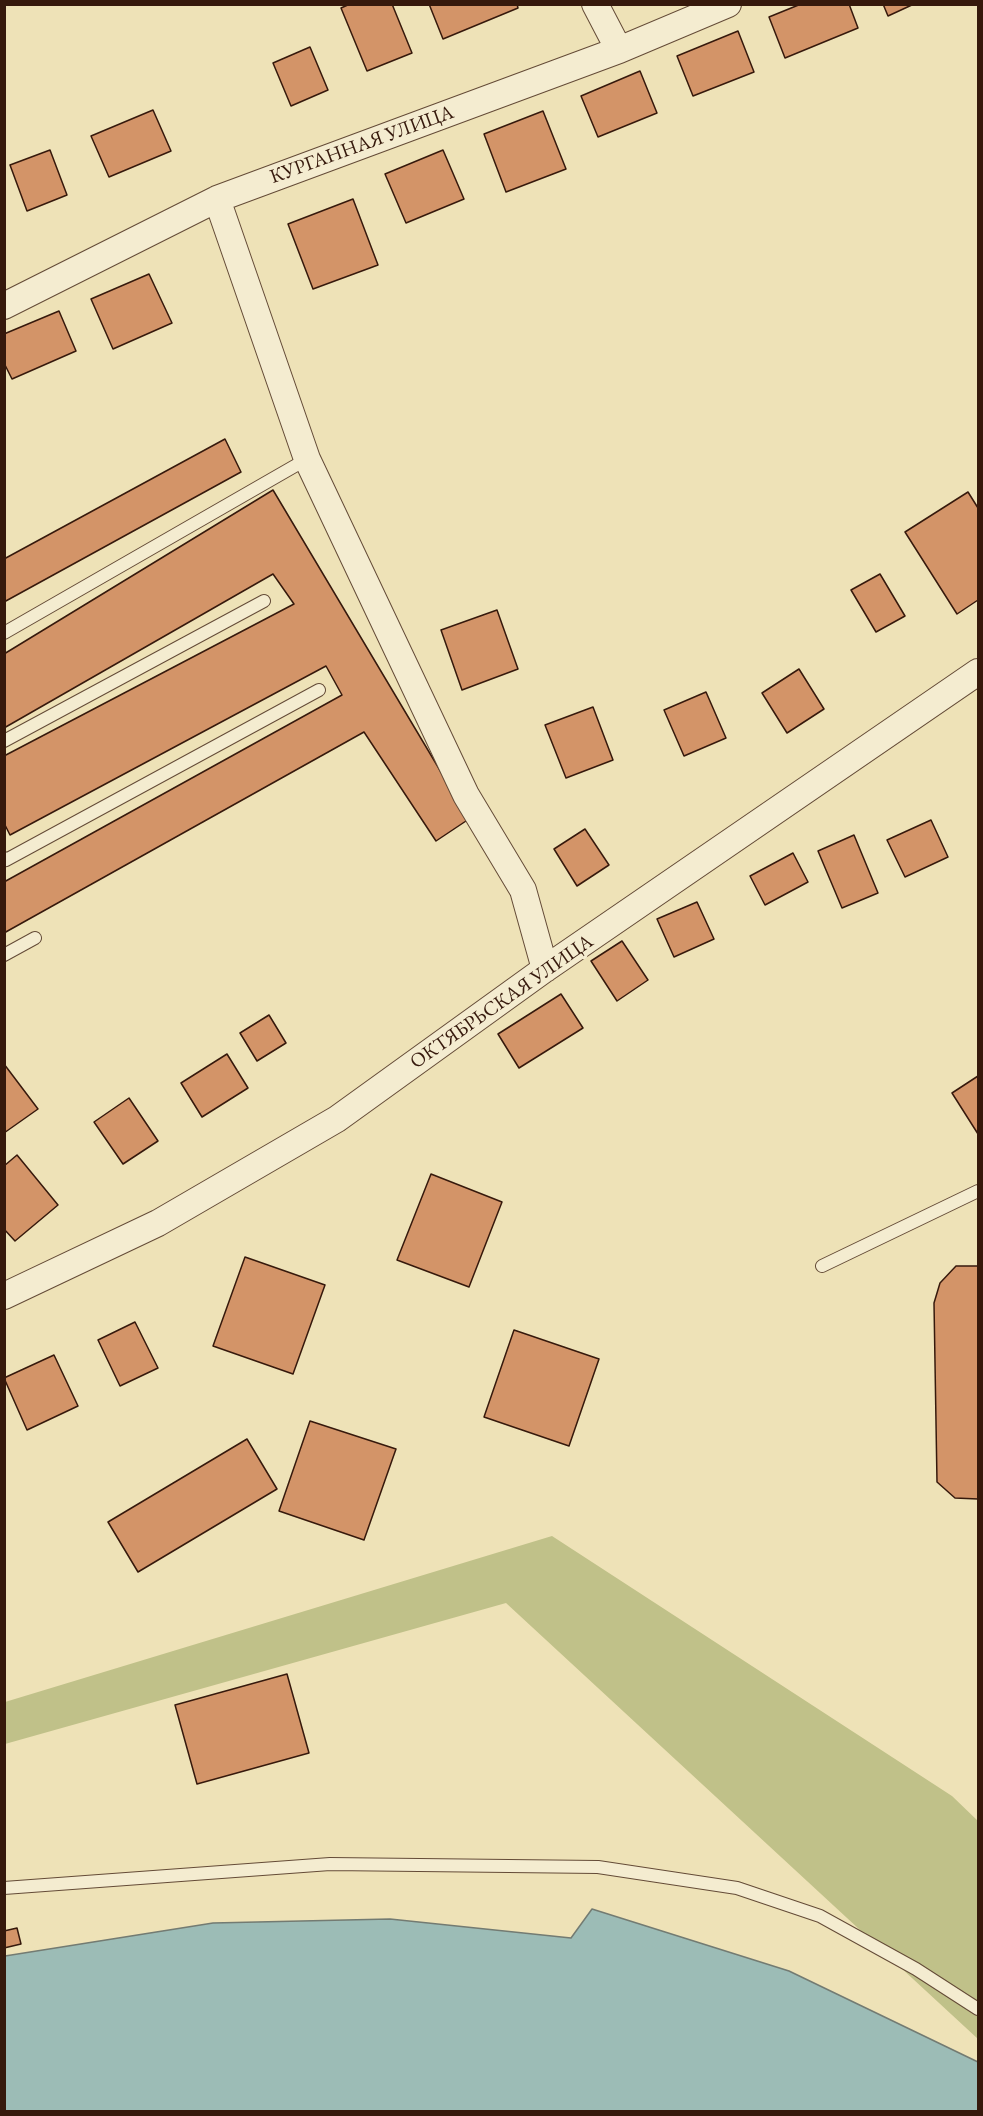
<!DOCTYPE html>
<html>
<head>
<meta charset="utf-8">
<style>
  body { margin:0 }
  #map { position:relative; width:983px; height:2116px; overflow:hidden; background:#eee2b7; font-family:"EB Garamond",serif }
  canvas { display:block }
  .frame { position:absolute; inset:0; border:6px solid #36190c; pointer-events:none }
</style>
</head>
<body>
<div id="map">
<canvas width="983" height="2116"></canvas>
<div class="frame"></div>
</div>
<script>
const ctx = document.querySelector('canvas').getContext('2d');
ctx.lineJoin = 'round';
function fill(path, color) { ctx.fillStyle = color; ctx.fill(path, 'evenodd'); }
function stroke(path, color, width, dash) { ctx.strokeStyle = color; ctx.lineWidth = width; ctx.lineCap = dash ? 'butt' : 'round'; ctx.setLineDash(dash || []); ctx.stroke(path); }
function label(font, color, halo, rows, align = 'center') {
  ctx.font = font + ' "EB Garamond",serif'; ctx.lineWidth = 6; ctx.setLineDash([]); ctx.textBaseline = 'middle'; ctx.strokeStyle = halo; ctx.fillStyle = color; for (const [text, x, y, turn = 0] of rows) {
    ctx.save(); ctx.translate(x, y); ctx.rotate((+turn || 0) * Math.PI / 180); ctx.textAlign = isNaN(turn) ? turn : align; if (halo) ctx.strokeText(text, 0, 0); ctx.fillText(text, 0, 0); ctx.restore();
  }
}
fill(new Path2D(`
  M552 1536 952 1796 978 1821V2039L506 1603 5 1744V1702Z`), '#c0c189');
const water = new Path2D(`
  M592 1909 789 1971 978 2062V2111H5V1956L213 1923 390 1919 571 1938Z`);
fill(water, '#9cbcb6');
stroke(water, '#737b72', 1.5);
const building = new Path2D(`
  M350 4H392L412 53 367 71 341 8Z
  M429 4H517L518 8 443 39Z
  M801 4H849L858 28 785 58 769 17Z
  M883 4H914L888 16Z
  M738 31 754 72 693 96 677 56Z
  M310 47 328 90 291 106 273 63Z
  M640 71 657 113 598 137 581 96Z
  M153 110 171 151 109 177 91 136Z
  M543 111 566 169 506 192 484 134Z
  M50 150 67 195 27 211 10 165Z
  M443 150 464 199 406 223 385 174Z
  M353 199 378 265 313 289 288 224Z
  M149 274 172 323 113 349 91 299Z
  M59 311 76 351 12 379 4 363V334Z
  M225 439 241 472 4 602V559Z
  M273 490 469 819 436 841 364 732 4 933V882L342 695 326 666 10 835 4 823V756L294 604 273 574 4 728V654Z
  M968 492 978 508V600L957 614 905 532Z
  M880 574 905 616 876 632 851 590Z
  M497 610 518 669 462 690 441 630Z
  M799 669 824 709 787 733 762 693Z
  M706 692 726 738 684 756 664 710Z
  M593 707 613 760 566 778 545 725Z
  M931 820 948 857 905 877 887 840Z
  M585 829 609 865 577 886 554 849Z
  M854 835 878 893 842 908 818 851Z
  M793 853 808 882 765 905 750 876Z
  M697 902 714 939 674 957 657 919Z
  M622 941 648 980 617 1001 591 961Z
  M561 994 583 1028 519 1068 498 1034Z
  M269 1015 286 1043 257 1061 240 1033Z
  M227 1054 248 1088 202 1117 181 1083Z
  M4 1064 38 1109 4 1133Z
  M978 1076V1134L952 1093Z
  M129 1098 158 1141 123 1164 94 1122Z
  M17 1155 58 1205 15 1241 4 1229V1166Z
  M431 1174 502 1202 469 1287 397 1260Z
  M245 1257 325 1285 293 1374 213 1346Z
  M956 1266H978V1499L955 1498 937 1482 934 1303 940 1283Z
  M135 1322 158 1368 120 1386 98 1340Z
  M514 1330 599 1359 569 1446 484 1417Z
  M54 1355 78 1406 27 1430 4 1378Z
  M310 1421 396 1449 364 1540 279 1511Z
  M247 1439 277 1489 138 1572 108 1522Z
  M287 1674 309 1753 197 1784 175 1705Z
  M17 1928 21 1944 4 1948V1931Z`);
fill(building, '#d39468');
stroke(building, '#36190c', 1.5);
const service = new Path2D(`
  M4 633 307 459
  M4 741 264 601
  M4 858 6 860 319 690
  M4 955 35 938
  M822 1266 978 1191
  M4 1888 330 1864 598 1867 737 1888 820 1916 916 1969 978 2009`);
const minor = new Path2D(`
  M595 4 619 50
  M217 199 307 459 466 795 523 890 545 969
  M4 306 217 199 619 50 728 4
  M4 1296 158 1223 337 1119 545 969 978 672`);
stroke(service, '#644b37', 14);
stroke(minor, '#644b37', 28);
stroke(service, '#f4ecd0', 12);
stroke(minor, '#f4ecd0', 26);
label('20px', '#36190c', '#f4ecd0', [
  ["КУРГАННАЯ УЛИЦА",362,145,-20],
  ["ОКТЯБРЬСКАЯ УЛИЦА",502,1002,-35]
]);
</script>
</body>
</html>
